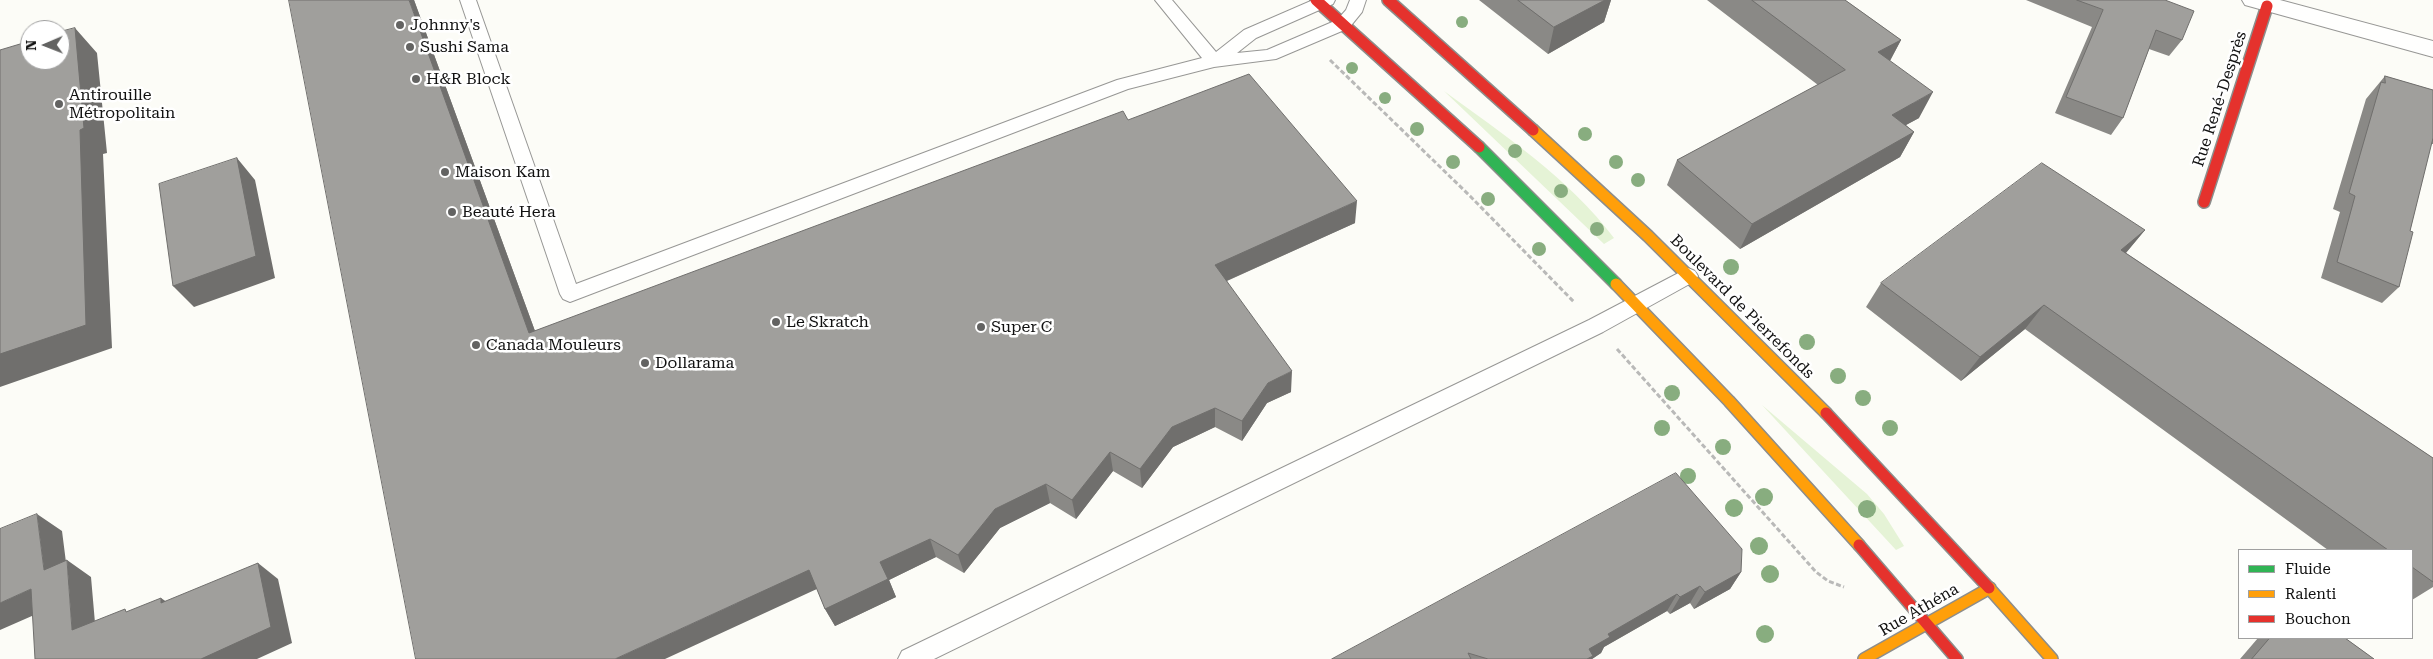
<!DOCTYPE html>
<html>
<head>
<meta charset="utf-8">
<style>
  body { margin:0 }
  #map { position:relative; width:2433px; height:659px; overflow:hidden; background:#fcfcf7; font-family:"Roboto Serif",serif }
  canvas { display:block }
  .legend { position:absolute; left:2238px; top:549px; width:175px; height:90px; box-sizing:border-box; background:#fff; border:1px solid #a0a0a0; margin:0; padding:6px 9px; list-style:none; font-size:15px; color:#111 }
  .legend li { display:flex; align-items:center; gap:10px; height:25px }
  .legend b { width:25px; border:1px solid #a0a0a0 }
  .north { position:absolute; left:20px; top:20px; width:50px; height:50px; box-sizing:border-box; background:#fff; border:1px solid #a0a0a0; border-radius:50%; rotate:269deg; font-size:14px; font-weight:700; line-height:20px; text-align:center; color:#111 }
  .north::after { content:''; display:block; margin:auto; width:18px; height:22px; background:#636362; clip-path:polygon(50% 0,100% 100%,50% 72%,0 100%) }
</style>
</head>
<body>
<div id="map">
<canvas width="2433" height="659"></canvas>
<ul class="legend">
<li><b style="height:6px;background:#30b455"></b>Fluide</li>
<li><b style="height:6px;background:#ff9f0a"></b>Ralenti</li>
<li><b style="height:6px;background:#e5322d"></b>Bouchon</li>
</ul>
<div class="north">N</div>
</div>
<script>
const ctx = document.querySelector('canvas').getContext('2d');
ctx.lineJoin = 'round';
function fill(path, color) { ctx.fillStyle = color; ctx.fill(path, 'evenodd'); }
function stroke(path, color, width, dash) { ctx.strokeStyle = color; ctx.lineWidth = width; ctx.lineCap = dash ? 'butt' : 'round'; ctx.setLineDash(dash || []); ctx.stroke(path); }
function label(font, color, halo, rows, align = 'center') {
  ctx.font = font + ' "Roboto Serif",serif'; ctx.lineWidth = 5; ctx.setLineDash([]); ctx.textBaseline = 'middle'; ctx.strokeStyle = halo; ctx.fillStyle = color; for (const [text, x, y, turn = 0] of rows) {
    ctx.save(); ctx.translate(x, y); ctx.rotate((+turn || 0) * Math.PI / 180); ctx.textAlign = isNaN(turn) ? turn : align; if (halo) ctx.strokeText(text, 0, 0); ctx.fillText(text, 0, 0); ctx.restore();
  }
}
fill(new Path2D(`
  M1444 91C1504 135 1569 178 1614 238L1604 244Z
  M1762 405 1867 494 1884 514 1904 546 1896 550Z`), '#e5f3d6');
const lane = new Path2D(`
  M460 0H476L576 284 1117 80 1202 58 1155 0H1172L1216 52 1244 30 1313 0H1335L1333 4 1256 38 1237 53 1267 50 1337 20 1346 10 1350 0H1366L1362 12 1349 28 1276 59 1214 67 1128 89 570 302 563 299 560 294Z
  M1688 268 1695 271 1698 276 1695 281 1603 332 934 659H898L902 651 1589 320Z`);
const street = new Path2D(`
  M2242 0H2280L2433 41V57L2245 5Z`);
const fast = new Path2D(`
  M1479 147 1616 284`);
const slow = new Path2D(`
  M1533 130 1648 236 1826 413
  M1616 284 1729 401 1859 545
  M1989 588 2052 659
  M1864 659 1990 588`);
const jam = new Path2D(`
  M1316 0 1479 147
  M1388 0 1533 130
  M2204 202 2267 6
  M1826 413 1989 588
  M1859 545 1957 659`);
stroke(lane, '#979795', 2);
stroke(street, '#979795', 2);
stroke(fast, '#8d8d8b', 14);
stroke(slow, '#8d8d8b', 14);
stroke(jam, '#8d8d8b', 14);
stroke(new Path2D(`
  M1330 60 1470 196 1574 302
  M1617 349 1816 572 1828 581 1844 587`), '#b9b9b8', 3, [5, 2.5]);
fill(lane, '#fffffe');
fill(street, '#fffffe');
stroke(fast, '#30b455', 11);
stroke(slow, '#ff9f0a', 11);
stroke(jam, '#e5322d', 11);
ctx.fillStyle = '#88ad7f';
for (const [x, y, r] of [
  [1462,22,6],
  [1352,68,6],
  [1385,98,6],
  [1417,129,7],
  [1585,134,7],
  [1515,151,7],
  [1453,162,7],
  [1616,162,7],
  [1638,180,7],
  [1561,191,7],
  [1488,199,7],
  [1597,229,7],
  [1539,249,7],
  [1731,267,8],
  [1807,342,8],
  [1838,376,8],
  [1672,393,8],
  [1863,398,8],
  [1662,428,8],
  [1890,428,8],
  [1723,447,8],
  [1688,476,8],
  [1764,497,9],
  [1734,508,9],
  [1867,509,9],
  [1759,546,9],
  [1770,574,9],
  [1765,634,9]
]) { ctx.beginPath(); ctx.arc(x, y, r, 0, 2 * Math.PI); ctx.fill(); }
fill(new Path2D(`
  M414 0 535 331 1128 120 1355 223 1227 281 1291 392 1267 403 1242 441 1215 427 1173 447 1142 488 1113 471 1076 519 1050 503 1000 528 964 573 936 557 889 580 896 597 835 626 825 609 817 589 416 659Z
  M1479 0H1611L1604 22 1548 54Z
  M1707 0H1845L1901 40 1890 61 1919 118 1906 125 1914 132 1900 157 1740 249 1667 185 1677 160 1818 85Z
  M2026 0H2165L2182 40 2169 56 2149 49 2123 118 2111 135 2055 113 2092 27Z
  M2385 76 2433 90V144H2431L2410 231 2399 287 2382 303 2321 278 2340 212 2333 209 2366 99Z
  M2145 230 2126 253 2433 458V587L2412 600V550H2328L2025 329 1961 381 1866 307 1881 283Z
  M1741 572 1730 589 1694 609 1690 603 1670 614 1667 611 1604 647 1601 653 1592 659H1332Z
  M2258 638H2345L2374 659H2240Z`), '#8a8986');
fill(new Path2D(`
  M409 0H414L543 353 529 333Z
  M1605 0H1611L1604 22 1548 54 1554 27Z
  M75 28 97 53 107 153 103 154 112 348 0 387V354Z
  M1901 40 1887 66 1878 52Z
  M1933 92 1919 118 1878 140 1892 115Z
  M1914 132 1900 157 1740 249 1752 224Z
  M237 158 255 180 275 278 194 307 173 286Z
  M1357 201 1355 223 1215 286V265Z
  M2145 230 2124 255 2121 250Z
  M2044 305 2025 329 1961 381 1980 357Z
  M1292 371 1291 392 1267 403 1242 441V421L1268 383Z
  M1215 408V427L1173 447 1142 488 1140 469 1172 427Z
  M1110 452 1113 471 1076 519 1072 500Z
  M1046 484 1050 503 1000 528 964 573 958 555 995 509Z
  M37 514 62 531 69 586 44 570Z
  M930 539 936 557 889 580 896 597 835 626 825 609 880 562Z
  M67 560 91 577 97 646 72 630Z
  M258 563 278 579 292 643 257 659H201Z
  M809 570 819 588 665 659H615Z
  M1741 572 1730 589 1694 609 1705 592Z
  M1700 586 1690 603 1670 614 1680 597Z
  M31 589 57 605 0 630V603Z
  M1677 594 1667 611 1604 647 1601 653 1592 659H1584L1589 649 1608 634Z
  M161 598 184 614 161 603Z`), '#706f6d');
const building = new Path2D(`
  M289 0H409L529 333 1123 111 1128 120 1249 74 1357 201 1215 265 1292 371 1268 383 1242 421 1215 408 1172 427 1140 469 1110 452 1072 500 1046 484 995 509 958 555 930 539 880 562 888 579 825 609 809 570 615 659H416Z
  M1518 0H1605L1554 27Z
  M1752 0H1845L1901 40 1878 52 1933 92 1892 115 1914 132 1752 224 1677 160 1845 70Z
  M2077 0H2165L2194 11 2182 40 2156 30 2123 118 2066 97 2103 10Z
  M75 28 84 128 80 130 86 325 0 354V50L30 41V60H60V32Z
  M2385 76 2433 90V138L2410 231 2413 232 2399 287 2337 262 2355 196 2349 193 2381 82 2385 83Z
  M237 158 256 256 173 286 159 184Z
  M2042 163 2145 230 2121 250 2433 458V582L2412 567V550H2388L2044 305 1980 357 1881 283Z
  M1676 473 1742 549 1741 572 1705 592 1700 586 1680 597 1677 594 1608 634 1610 637 1589 649 1593 656 1587 659H1488L1468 653 1471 659H1332Z
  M37 514 44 570 67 560 72 630 125 609 126 612 161 598V603L258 563 271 627 201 659H35L31 589 0 603V529Z
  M2270 638H2345L2374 659H2252Z`);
fill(building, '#a09f9c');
stroke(building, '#706f6d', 1);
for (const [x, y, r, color] of [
  [400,25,5,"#636362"],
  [410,47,5,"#636362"],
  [416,79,5,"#636362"],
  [59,104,5,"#636362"],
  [445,172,5,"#636362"],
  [452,212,5,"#636362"],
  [776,322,5,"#636362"],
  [981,327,5,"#636362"],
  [476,345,5,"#636362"],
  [645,363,5,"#636362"]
]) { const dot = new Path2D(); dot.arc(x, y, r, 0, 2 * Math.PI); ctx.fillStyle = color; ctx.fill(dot); stroke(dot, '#fff', 2); }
label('16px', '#111', '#fff', [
  ["Johnny's",410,25],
  ["Sushi Sama",420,47],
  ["H&R Block",426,79],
  ["Antirouille",69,95],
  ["Métropolitain",69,113],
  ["Maison Kam",455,172],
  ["Beauté Hera",462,212],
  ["Le Skratch",786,322],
  ["Super C",991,327],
  ["Canada Mouleurs",486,345],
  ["Dollarama",655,363]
], 'left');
label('16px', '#111', '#fff', [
  ["Rue René-Desprès",2220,99,-72],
  ["Boulevard de Pierrefonds",1742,307,45],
  ["Rue Athéna",1919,610,-30]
]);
</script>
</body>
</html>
